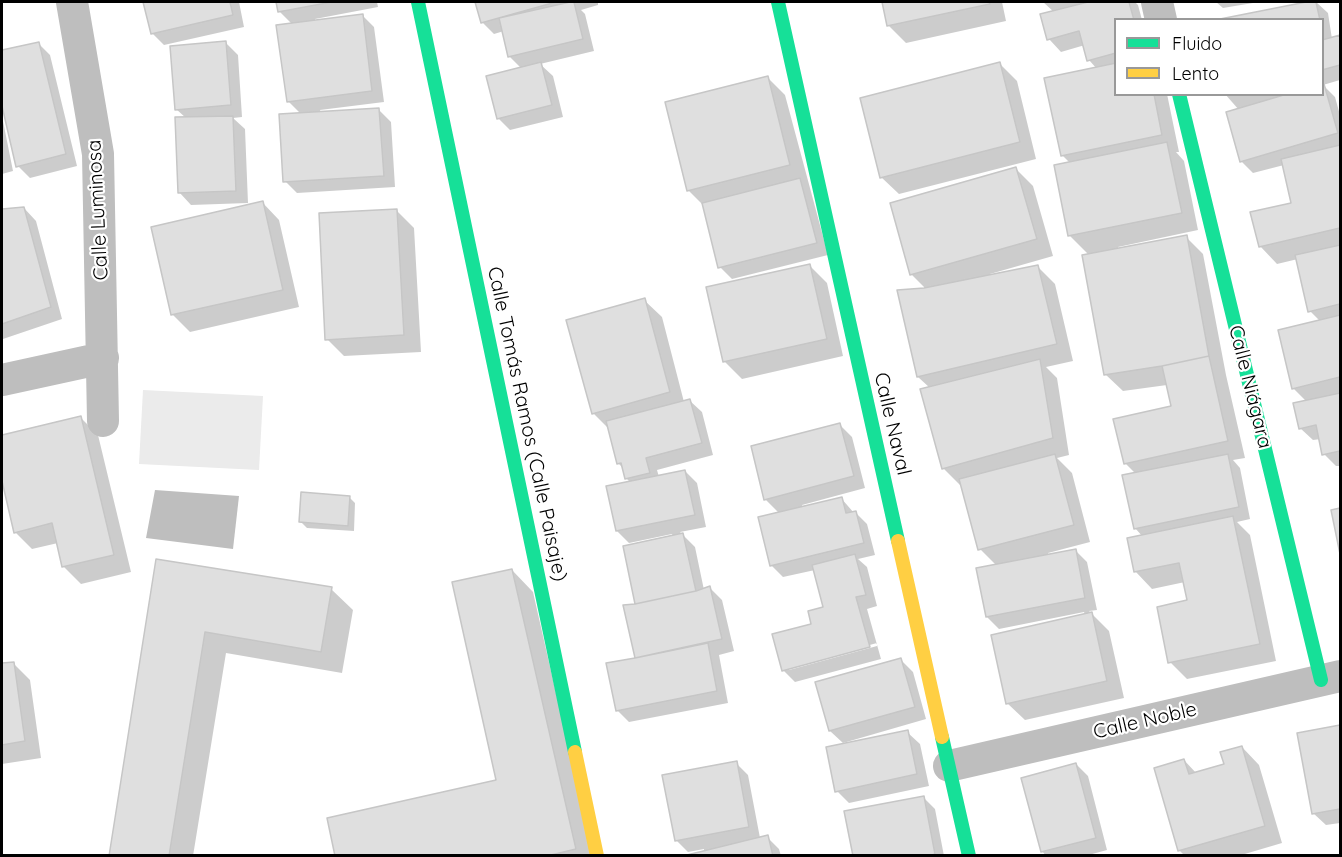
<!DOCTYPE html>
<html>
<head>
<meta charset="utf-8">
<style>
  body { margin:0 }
  #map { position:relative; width:1342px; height:857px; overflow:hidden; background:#fff; font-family:Quicksand,sans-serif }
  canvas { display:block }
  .frame { position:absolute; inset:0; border:3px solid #000; pointer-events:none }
  .legend { position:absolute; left:1114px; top:18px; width:210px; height:78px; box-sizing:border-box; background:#fff; border:2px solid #999; margin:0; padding:8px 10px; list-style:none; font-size:18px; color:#000 }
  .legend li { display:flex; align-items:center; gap:12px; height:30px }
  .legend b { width:30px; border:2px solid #999 }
</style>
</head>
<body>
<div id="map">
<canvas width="1342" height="857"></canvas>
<div class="frame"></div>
<ul class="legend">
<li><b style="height:8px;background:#16e098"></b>Fluido</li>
<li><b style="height:8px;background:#ffcf43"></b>Lento</li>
</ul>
</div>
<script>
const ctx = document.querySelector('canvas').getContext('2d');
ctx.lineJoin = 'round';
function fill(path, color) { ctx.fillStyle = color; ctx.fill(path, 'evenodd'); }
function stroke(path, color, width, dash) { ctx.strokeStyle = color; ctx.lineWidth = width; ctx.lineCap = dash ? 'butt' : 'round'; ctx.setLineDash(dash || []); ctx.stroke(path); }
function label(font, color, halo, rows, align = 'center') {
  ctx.font = font + ' Quicksand,sans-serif'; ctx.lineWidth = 4.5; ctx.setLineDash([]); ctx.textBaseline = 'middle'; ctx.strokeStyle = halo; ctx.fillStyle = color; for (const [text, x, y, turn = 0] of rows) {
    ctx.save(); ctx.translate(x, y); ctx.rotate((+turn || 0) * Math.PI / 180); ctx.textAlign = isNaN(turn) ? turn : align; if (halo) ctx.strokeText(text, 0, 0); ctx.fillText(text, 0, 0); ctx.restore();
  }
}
fill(new Path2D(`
  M143 390 263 396 259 470 139 464Z`), '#ebebeb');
fill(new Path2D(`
  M155 490 239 496 233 549 146 538Z`), '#bebebe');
fill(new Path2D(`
  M145 2H239L244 27 164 45 152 33Z
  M277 2H377L378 7 315 19V21L362 15 374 27 384 102 320 110 321 113 379 110 391 122 395 187 297 193 285 181 301 114 288 101 292 24 279 11Z
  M477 2H598V5L581 10 585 14 594 51 540 64 553 76 563 117 510 130 498 118 522 69 509 56 504 31 494 34 482 22Z
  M883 2H1002L1006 21 906 43 889 26Z
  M1043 2H1135L1138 5 1142 20H1116V94H1167L1179 152H1176L1184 161 1198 230 1118 247 1119 249 1186 237 1203 254 1226 375 1245 458 1233 460 1240 468 1250 519 1237 522 1250 535 1276 661 1187 679 1170 662 1189 602 1185 582 1152 589 1135 571 1143 537 1135 528 1136 474 1125 463 1173 407 1167 385 1123 391 1105 374 1089 255 1070 236V163L1062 155 1097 69 1089 60 1085 45 1061 52 1049 39 1054 12Z
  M1216 2H1259L1223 8Z
  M1316 2 1328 13 1332 39 1340 37V80L1323 85 1335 97 1340 115V466H1336L1324 454 1321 439 1313 440 1300 428 1307 402 1293 388 1320 321 1310 311 1298 259 1277 264 1260 246 1293 204 1284 165 1253 173 1241 161 1239 110 1225 94H1322V20H1220Z
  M38 43 50 55 77 166 30 178 18 166 2 100V52Z
  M226 43 238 55 242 117 233 118 245 129 248 203 191 205 179 192 186 118 176 109Z
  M1000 64 1017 81 1036 159 899 194 881 177Z
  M768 78 785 95 828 255 732 279 720 267 704 206 688 190Z
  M2 116 13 171 2 174Z
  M1016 169 1033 186 1053 256 990 274 991 276 1038 267 1055 284 1073 361 1046 367 1057 378 1069 455 1057 458 1072 473 1090 542 1048 553 1049 555 1075 550 1087 562 1097 610 1089 611 1109 631 1124 698 1025 720 1007 703 1085 615 1084 612 999 629 987 617 996 565 980 549 962 485 961 486 943 468 930 388 918 377 927 290 911 274Z
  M262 202 279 220 299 307 190 332 172 314Z
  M24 208 36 221 62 319 3 339 2 338V210Z
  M397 211 414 228 421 352 344 356 327 339Z
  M810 266 827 283 843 356 742 379 724 361Z
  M644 300 662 317 684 402 689 400 702 412 713 455 657 470 659 477 685 471 697 483 706 527 680 532 695 547 704 590 710 588 722 600 734 651 719 655 728 703 629 722 617 710 637 660 625 606 637 605 673 537 672 534 629 543 617 531 631 483 626 478 624 469 618 463 609 429 593 413Z
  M81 418 98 435 131 572 81 584 64 567 58 543 32 549 15 532 2 475V437Z
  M839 424 852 437 865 488 802 505 803 508 841 498 854 513 855 512 867 524 875 555 858 559 867 567 877 606 867 609 881 659 795 682 783 670 825 608 815 570 783 577 771 565 779 513 765 499ZM877 643V646L789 670V667Z
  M349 497 355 503 354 531 307 528 301 522Z
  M157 560 331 589 353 610 342 673 226 653 193 856H111Z
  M512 570 533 592 593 856H337L498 781Z
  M901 660 913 672 926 719 843 743 830 731Z
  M13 663 30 680 41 758 2 764V665Z
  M1340 727V823L1326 825 1313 813 1298 735Z
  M907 732 920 744 929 786 849 803 837 791Z
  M1242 747 1259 765 1282 843 1238 856H1185L1179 850 1184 760 1197 774 1226 765Z
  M736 763 748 775 760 838 767 837 779 849 781 856H690L704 852V849L688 852 676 840Z
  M1076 764 1088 776 1107 850 1085 856H1046L1042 851Z
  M923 797 935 809 944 856H854Z`), '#0003');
const building = new Path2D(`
  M143 2H230L233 15 151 34Z
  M276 2H332L278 12Z
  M475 2H556L481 23Z
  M570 2H574L583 39 508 57 499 18Z
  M882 2H989L990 4 887 26Z
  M1088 2H1129L1134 20H1116V53L1087 61 1079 31 1047 40 1040 14Z
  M1306 2H1316L1320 20H1215Z
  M363 14 372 91 287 102 276 25Z
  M1340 35V65L1322 70V40Z
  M226 41 231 105 175 110 170 46Z
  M39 42 66 154 16 167 2 106V50Z
  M541 62 552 105 497 119 486 76Z
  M1000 62 1020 142 880 178 860 98Z
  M1116 63V94H1154L1162 135 1061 156 1044 78Z
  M768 76 790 165 687 191 665 102Z
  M1322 84H1324L1338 133 1240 162 1226 112 1287 94H1322Z
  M379 108 384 176 283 182 279 114Z
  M233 116 236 191 178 193 175 117Z
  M1167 142 1182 213 1068 236 1054 165Z
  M1340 145V228L1259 247 1250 212 1291 203 1281 159Z
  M1016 167 1037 239 910 275 890 203Z
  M800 178 817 243 718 268 702 203Z
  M263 201 283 290 171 315 151 227Z
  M24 207 51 307 2 324V209Z
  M397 209 404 335 325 340 319 213Z
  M1187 235 1209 356 1162 366 1104 375 1082 255Z
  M1340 245V304L1308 312 1295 255Z
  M810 264 827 339 723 362 706 287Z
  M1038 265 1057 344 917 377 897 290 924 288Z
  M645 298 670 392 592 414 566 320Z
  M1340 315V377L1292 389 1278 330Z
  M1209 356 1228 441 1124 464 1113 419 1171 406 1162 366Z
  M1040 359 1053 438 942 469 920 389Z
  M1340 393V451L1322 455 1316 425 1299 429 1293 403Z
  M690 399 702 443 646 458 650 473 625 479 621 463 617 464 606 421Z
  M81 416 114 555 62 567 52 523 14 533 2 481V435Z
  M840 423 854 476 764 500 751 446Z
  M1055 454 1074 525 978 550 959 479Z
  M1228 454 1239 507 1134 529 1122 475Z
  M685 470 695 515 616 531 606 486Z
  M301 492 350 496 348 526 299 522Z
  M842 497 846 513 856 511 864 543 770 566 758 517Z
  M1340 508V554L1331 510Z
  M1233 516 1260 644 1168 663 1157 607 1187 600 1179 563 1134 572 1127 538Z
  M683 533 696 591 635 604 623 546Z
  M1076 549 1085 598 986 617 976 568Z
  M855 554 866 595 856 597 870 647 782 671 772 634 811 624 808 611 823 607 812 565Z
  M156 559 332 587 321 652 205 632 169 856H109Z
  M512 569 576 849 547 856H335L327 818 496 780 452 582Z
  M710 586 722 639 635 658 623 605 635 604 696 591Z
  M1092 612 1107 681 1006 704 991 635Z
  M708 643 717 691 616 711 606 663 635 658Z
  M901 658 915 707 829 731 815 682Z
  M14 662 25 741 2 745V663Z
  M1340 725V809L1312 814 1297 733Z
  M908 730 917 774 835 792 826 747Z
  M1242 746 1265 826 1178 851 1154 768 1184 759 1189 774 1224 764 1220 752Z
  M737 761 749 827 675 841 662 775Z
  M1076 763 1096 838 1041 852 1021 778Z
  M924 796 935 854 929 856H853L844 811Z
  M768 835 773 856H683Z`);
fill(building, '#dfdfdf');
stroke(building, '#c6c6c6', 1.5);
stroke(new Path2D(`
  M72 2 98 154 103 421
  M1157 2 1161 20
  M2 380 103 358
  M949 766 1340 676`), '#bebebe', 32);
stroke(new Path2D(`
  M418 2 575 752
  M778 2 898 541
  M1179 94 1321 680
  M942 737 969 856`), '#16e098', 14);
stroke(new Path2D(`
  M898 541 942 737
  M575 752 597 856`), '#ffcf43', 14);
label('20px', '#000', '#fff', [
  ["Calle Luminosa",98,210,-93],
  ["Calle Niágara",1250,387,76],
  ["Calle Tomás Ramos (Calle Paisaje)",527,424,78],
  ["Calle Naval",892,424,77],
  ["Calle Noble",1145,721,-13]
]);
</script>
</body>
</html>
